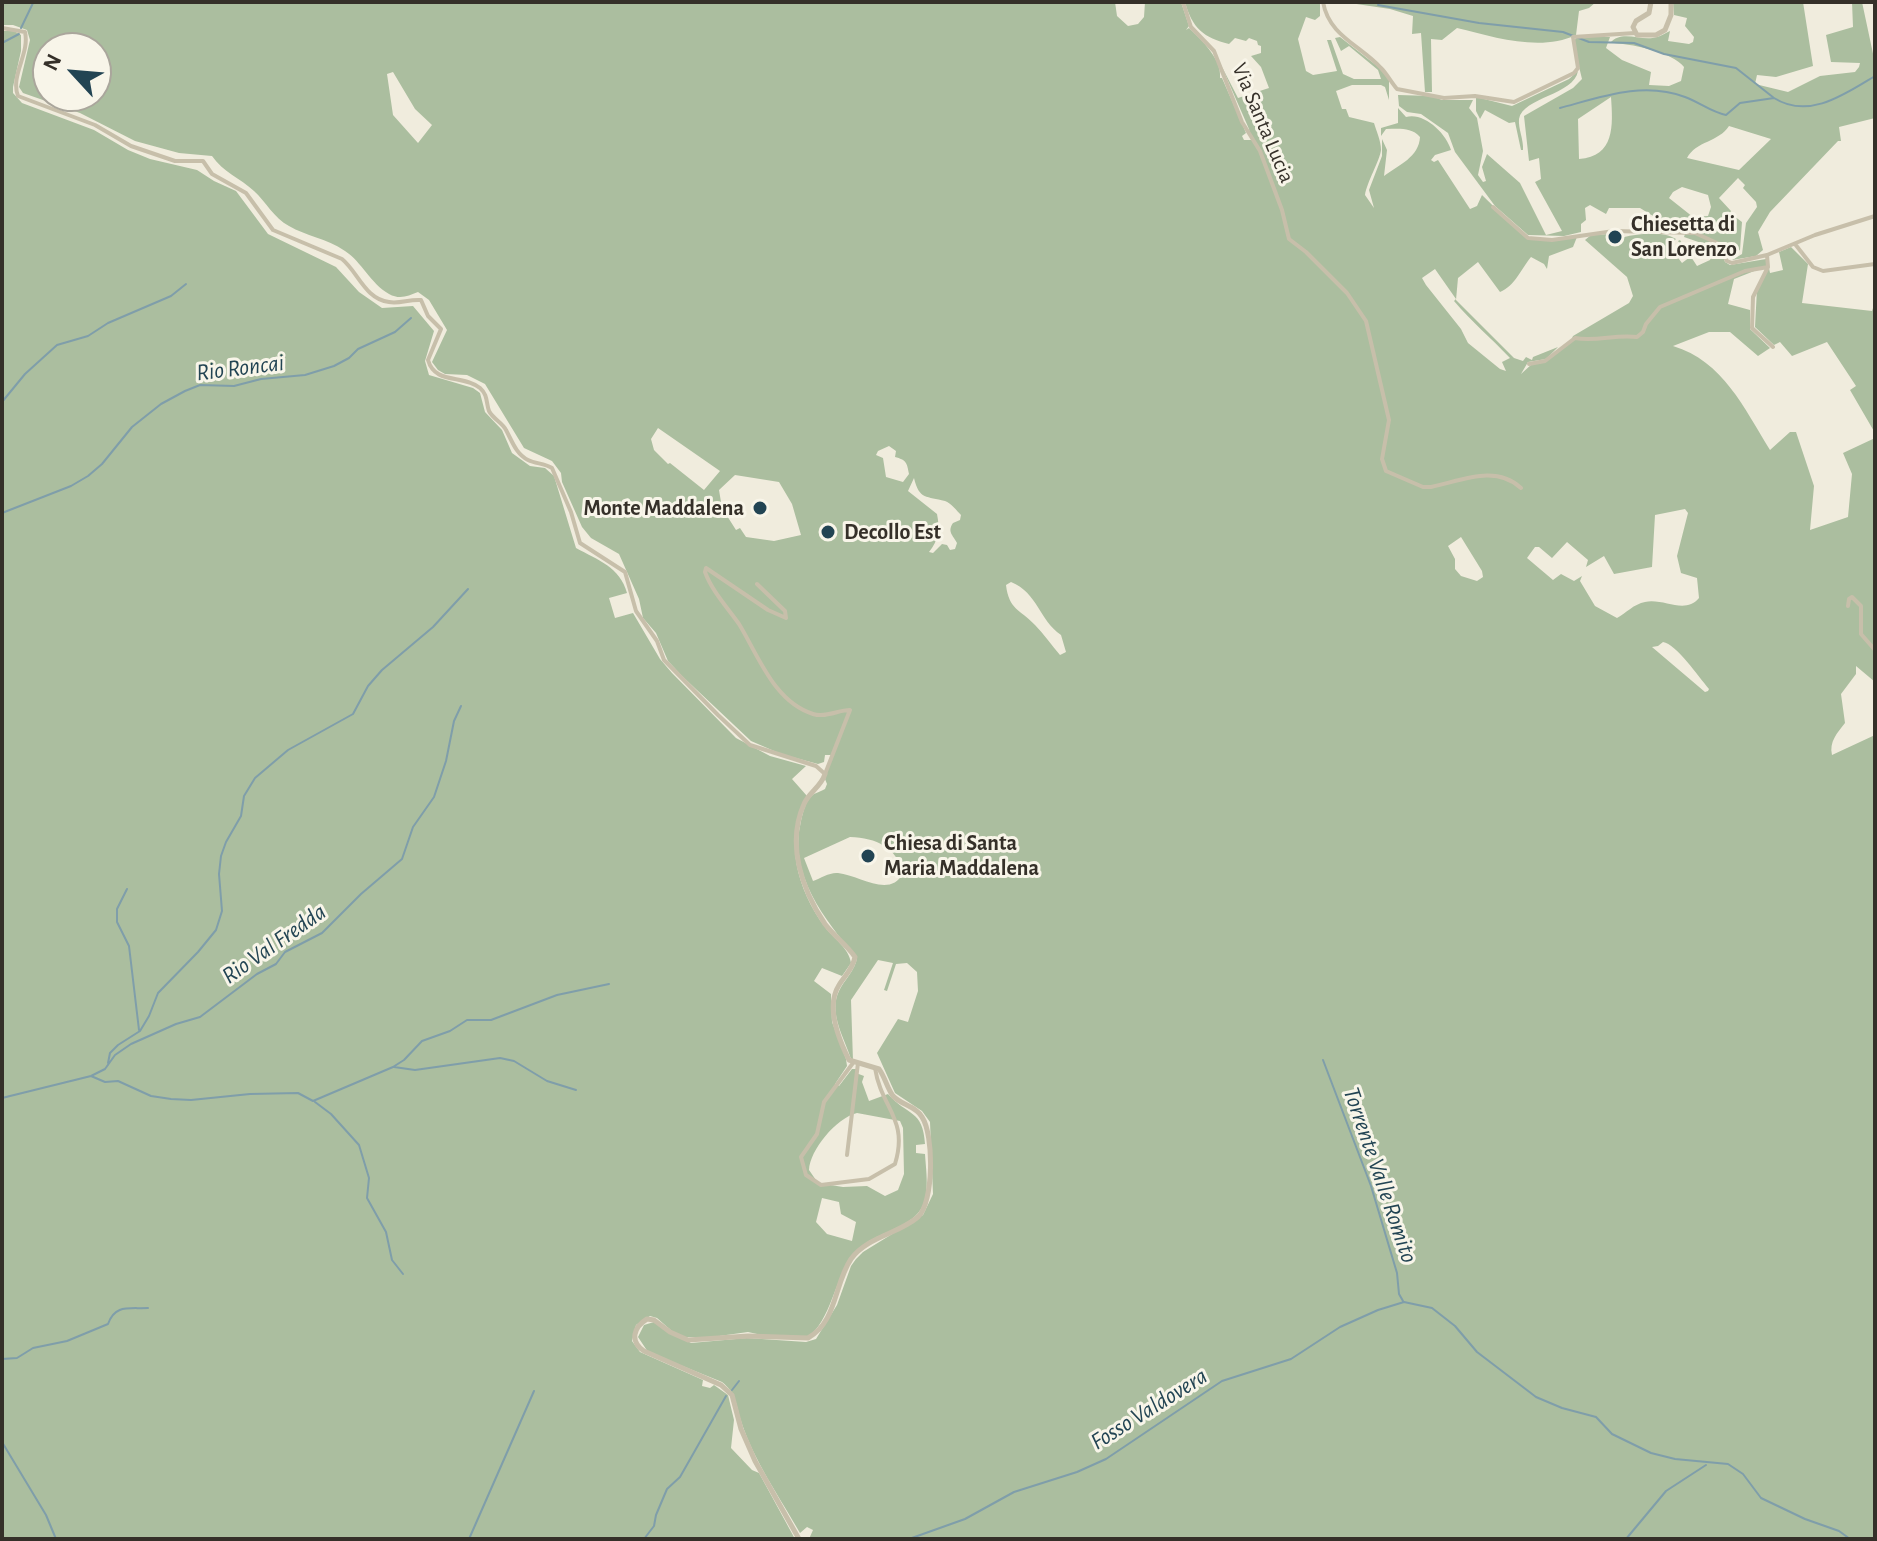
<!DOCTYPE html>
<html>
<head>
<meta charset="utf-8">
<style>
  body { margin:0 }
  #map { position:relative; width:1877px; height:1541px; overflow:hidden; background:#f0ecdd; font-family:"Alegreya Sans",sans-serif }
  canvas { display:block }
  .frame { position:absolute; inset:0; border:4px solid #353029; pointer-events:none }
  .north { position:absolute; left:32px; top:32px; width:80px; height:80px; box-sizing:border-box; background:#f8f5e9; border:2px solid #aaa69c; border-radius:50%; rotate:296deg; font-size:22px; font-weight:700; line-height:32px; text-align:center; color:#353029 }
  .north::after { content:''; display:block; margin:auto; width:28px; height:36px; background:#224453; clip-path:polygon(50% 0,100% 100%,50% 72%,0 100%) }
</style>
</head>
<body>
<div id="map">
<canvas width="1877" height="1541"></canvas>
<div class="frame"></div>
<div class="north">N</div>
</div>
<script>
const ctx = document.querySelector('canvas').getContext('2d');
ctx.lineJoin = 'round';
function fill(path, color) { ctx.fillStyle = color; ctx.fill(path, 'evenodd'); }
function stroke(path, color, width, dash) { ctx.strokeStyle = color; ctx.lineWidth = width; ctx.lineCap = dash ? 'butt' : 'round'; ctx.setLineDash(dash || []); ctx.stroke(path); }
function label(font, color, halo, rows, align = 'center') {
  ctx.font = font + ' "Alegreya Sans",sans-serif'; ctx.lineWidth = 6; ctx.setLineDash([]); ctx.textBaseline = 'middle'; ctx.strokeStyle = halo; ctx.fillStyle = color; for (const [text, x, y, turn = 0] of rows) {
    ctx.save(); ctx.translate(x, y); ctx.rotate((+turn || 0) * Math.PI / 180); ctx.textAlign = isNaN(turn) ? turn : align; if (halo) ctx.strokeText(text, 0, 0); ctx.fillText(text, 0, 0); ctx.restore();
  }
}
fill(new Path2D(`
  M2 2H1115L1117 16 1128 26 1138 24 1144 17 1145 2H1181L1189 26 1186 30 1189 28C1203 41 1222 60 1220 78H1222L1246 133 1242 136 1244 140H1251L1249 129 1221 65 1238 98 1269 88 1261 67 1251 56 1261 53V46L1258 45 1257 41 1249 38 1246 41 1235 38 1229 44C1204 38 1192 28 1185 2H1320V16L1315 20 1306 17 1298 39 1306 71 1313 75 1337 71 1327 40H1331L1343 74 1354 79H1381L1378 70 1349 46 1341 51 1335 38 1340 37 1381 69 1389 80V100L1385 87 1381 85H1352L1336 91 1342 109H1346L1349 117 1374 123C1376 130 1381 141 1381 150 1380 160 1367 182 1365 195L1374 208 1369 190 1382 156V139L1387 150 1384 176C1399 165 1419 157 1420 137 1411 127 1399 129 1386 129L1381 136V128L1398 123V108L1406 117C1424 112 1446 133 1451 150L1435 155 1431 160 1434 162 1438 160 1470 209 1477 206 1482 195 1526 238 1555 241 1577 237 1573 247 1549 256 1547 269 1544 264 1531 257C1521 269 1515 286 1500 292L1478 262 1458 278 1456 300 1514 358 1523 361 1526 357 1532 360 1533 357 1558 347 1546 359 1528 362 1521 374 1532 364 1542 363 1570 343 1573 336 1629 303 1633 296 1627 277 1585 240 1591 235 1611 234V240C1627 236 1659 228 1676 239L1669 246 1682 263 1690 257 1678 241 1680 240 1697 266 1710 260 1712 254 1710 246 1684 237 1685 234 1697 232 1676 230 1640 208H1609L1606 214 1590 205 1585 208 1586 220 1581 224V232L1564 236 1528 235 1495 206 1455 152 1448 133 1421 114 1407 112 1399 106 1398 95 1432 96 1442 100H1473L1469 108 1477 118 1483 151 1478 175 1483 182 1486 181 1482 167 1487 154 1520 183 1546 235 1562 231 1535 182 1541 179 1539 158 1529 161 1524 116 1573 88 1582 79 1573 42 1577 37H1610L1606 48 1622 60 1651 72 1649 85 1669 86 1681 81 1684 67C1673 52 1629 43 1610 43 1622 29 1641 42 1657 37 1661 36 1665 33 1670 31L1668 41 1689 44 1693 42 1694 37 1685 26 1687 18 1674 15 1673 2H1803L1813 66 1776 77 1757 75 1755 84 1788 92 1820 76 1855 72 1859 67 1860 63 1831 62 1826 35 1853 27 1852 2H1862L1875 63V118L1839 127 1841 141H1838L1770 212 1758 232 1763 250 1756 256 1732 260 1742 254 1746 223 1757 207 1756 202 1743 188 1745 185 1738 178 1719 198 1731 211 1730 213 1742 222 1740 250 1728 257 1724 252 1722 254 1725 262 1730 265 1766 259 1767 266 1734 279 1728 304 1750 310V329L1770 348 1758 356 1730 332H1709L1673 346C1723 361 1744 408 1770 450L1790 432H1796L1814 486 1810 530 1848 517 1852 474 1843 453 1875 438V682L1856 666V674L1841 694 1845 723C1837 733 1829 742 1832 755L1875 735V1539H809L813 1530 807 1527 800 1533C779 1496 754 1461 741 1421 736 1404 736 1393 722 1382L648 1352 638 1337 644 1325 654 1322 691 1343 747 1338 806 1342 816 1339 837 1305 851 1266 856 1259 863 1252 923 1215 933 1194 930 1122 922 1111 895 1093 877 1053 898 1019 908 1022 918 991 917 972 907 963 896 964 887 991 884 990 893 963 878 960 851 1000 853 1061 851 1059C845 1039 828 1013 839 991 844 980 855 971 857 958 824 919 788 874 801 821 803 812 806 799 814 794 818 792 822 791 825 789L827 784 825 779 832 755H825L824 762 818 764 781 754 751 741 682 676 668 661 656 633 643 618 639 599 619 554 591 538 582 527 562 482 561 473 552 461 524 448 485 384 467 375 445 374 438 370 432 362 447 330 429 300 418 292C408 296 400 300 389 294 370 283 362 262 345 251 326 238 306 236 289 226 274 218 266 202 254 191 240 178 223 172 212 156L179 153 135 141 80 113 23 93 19 87 30 40 27 30 13 25H2ZM48 48H96V96H48ZM393 72 415 109 432 125 418 143 393 115 387 74ZM1611 97C1613 126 1615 156 1579 159L1578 119ZM1729 126 1771 139 1739 170 1687 158C1696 141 1719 142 1729 126ZM1682 187 1708 195 1711 207 1708 216 1693 217 1669 198 1673 192ZM1435 269 1456 299 1454 301C1472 322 1491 338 1510 358L1502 362 1506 371 1500 369 1468 343 1461 329 1426 285 1422 278ZM658 428 720 471 704 490 670 463 668 464 654 450 651 439ZM889 446 896 451 895 457C906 460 907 462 909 474L903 482 886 477 883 458 876 455 878 451ZM735 475 779 482 792 504 801 535 774 541 746 537 740 528 736 530 722 508 719 490ZM914 478C919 500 927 496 945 501 951 503 957 511 961 515L960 520 953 523C947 532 953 535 957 543L955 549 950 550 947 545 942 544 933 553 929 552C939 540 940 529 937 514L908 491ZM1685 509 1688 513 1677 556 1681 573 1697 578 1699 598C1685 615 1664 598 1645 602 1634 604 1626 613 1617 618L1595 606 1580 581 1582 576 1574 581 1561 574 1553 580 1527 558 1535 547H1539L1552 558 1567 542 1588 560 1586 567 1604 556 1614 574 1652 567 1655 515ZM1461 537 1482 571 1483 577 1477 581 1461 576 1455 569V559L1448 546ZM1011 582C1038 593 1039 620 1061 635L1066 652 1060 655C1052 646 1044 634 1035 625 1020 609 1009 610 1006 585ZM1663 642C1676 644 1699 677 1709 689L1708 691 1705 692 1652 647 1658 646ZM850 837C877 838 896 847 903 873 890 899 859 875 838 873 830 872 821 878 813 881L804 858Z
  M1343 2H1596L1589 8 1579 11 1576 35C1540 52 1494 37 1457 28L1442 40 1431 39 1432 92H1425L1421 33 1412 34 1413 16 1390 9Z
  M2 31H14L21 35V51L13 87V93L22 103 94 130 128 150 150 159 197 170 214 181 236 191 268 234 336 267 359 292 382 308 413 306 434 331 425 361 429 375 473 388 480 393 485 412 502 430 512 453 530 466 545 468 554 476 576 548C598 560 620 567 627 593L609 598 615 618 633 613 660 659 672 673 736 738 770 756 806 766 792 779 807 796C783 838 797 890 825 927 834 939 849 948 851 963L842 976 822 968 814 981 831 994 832 1022 846 1059 847 1066 835 1084 839 1086 852 1069H857L856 1073 864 1076 862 1082 869 1101 888 1094C907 1116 923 1109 925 1144L916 1145V1153L925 1154C926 1171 930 1195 921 1209 908 1230 874 1232 858 1250 834 1274 835 1312 810 1336H766L748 1332 712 1337H685L673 1332 657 1318 650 1316 636 1325 632 1341 640 1352 703 1380 702 1386 710 1388 714 1385 728 1395 734 1420 731 1448 752 1470 759 1473 795 1539H2ZM857 1113 900 1121 903 1128 904 1174 898 1190 885 1196 867 1186 843 1187 818 1183 809 1170C810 1150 836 1118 857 1113ZM822 1198 839 1202 841 1214 856 1222 852 1241 827 1234 816 1222Z
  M1578 71C1574 95 1523 97 1519 119 1518 128 1524 141 1523 150H1521L1515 122 1509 123 1485 110 1480 119 1476 111V97L1512 106 1569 79Z
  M1791 247 1808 264 1802 303 1872 311 1875 302V433L1850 390 1856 386 1827 342 1792 356 1780 342 1774 345 1755 327 1757 289 1769 268 1770 273 1783 270 1779 252Z`), '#abbe9f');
stroke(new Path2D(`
  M1378 5 1479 23 1563 32 1589 42 1634 43 1664 54 1736 68 1774 98
  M21 28 33 3
  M2 43 19 34
  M1560 108C1601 97 1643 81 1685 97 1699 102 1711 112 1726 115L1740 103 1774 98C1809 120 1845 94 1875 76
  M2 402 25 374 57 345 88 336 108 323 171 296 186 284
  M2 513 71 486 88 476 102 464 132 427 161 404 185 391 200 385 234 386 261 379 305 375 334 366 349 358 358 349 395 332 411 318
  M127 889 117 909V922L129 946 139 1030
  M1323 1060 1371 1186 1397 1273 1399 1294 1403 1301
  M108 1063 110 1053 118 1045 140 1031 149 1016 158 993 198 952 216 930 222 911 219 874 221 856 226 842 241 816 244 796 255 778 288 750 353 714 368 686 382 670 433 627 468 589
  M394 1067 415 1070 500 1058 514 1061 547 1081 576 1090
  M91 1076 105 1082 118 1081 151 1096 171 1099 191 1100 250 1094 298 1093 313 1101 393 1067 404 1060 422 1041 450 1031 467 1020H491L557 995 609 984
  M2 1098 91 1076 105 1069 115 1055 131 1044 176 1024 200 1017 257 974 276 964 285 952 322 933 361 894 402 859 413 827 434 797 446 761 454 721 461 706
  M315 1102 331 1114 359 1145 369 1178 367 1198 386 1232 392 1260 403 1274
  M2 1359 17 1358 33 1348 67 1341 108 1324C115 1304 129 1309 148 1308
  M732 1390 739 1381
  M2 1442 46 1515 56 1539
  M469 1539 534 1391
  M644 1539 654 1526 656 1515 667 1489 680 1477 726 1396
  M909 1539 965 1519 1014 1492 1077 1472 1106 1459 1222 1381 1291 1359 1340 1327 1378 1310 1404 1302 1432 1308 1455 1326 1477 1352 1536 1397 1562 1408 1596 1417 1612 1434 1651 1453 1675 1459 1728 1464 1743 1474 1761 1498 1805 1519 1839 1531 1850 1539
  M1626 1539 1666 1491 1706 1465`), '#7f9eaa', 2);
stroke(new Path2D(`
  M1183 2 1191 27 1214 51 1242 122 1260 151 1282 210 1289 239 1306 252 1347 293 1366 321 1389 420 1382 459 1386 471 1423 487H1431C1461 481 1495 464 1521 488
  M1323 2C1329 36 1360 45 1381 68 1387 74 1391 82 1397 89L1444 98 1475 96 1514 102 1574 73 1578 68 1573 37 1635 33
  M2 28 25 32C30 54 10 75 18 96L95 125 131 146 175 161H203L212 174 246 193 273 230 342 259C358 272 365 299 389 302 400 304 409 299 421 300L428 316 441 329 428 360C435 385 463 374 480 388 488 395 486 403 489 411 493 419 503 423 506 430 512 441 516 454 528 460 536 464 544 463 552 468L571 512 580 543 625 572 636 611 657 641 664 660 718 715 750 745 816 766 825 774 850 710C838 710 826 718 813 714 774 702 758 655 739 624 727 607 712 591 705 572L706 568
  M1493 207 1528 238 1552 240 1614 231 1695 233 1717 243 1727 261 1732 263 1767 255 1815 235 1875 216
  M1795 244 1813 267 1823 271 1875 264
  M1767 255 1768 267 1753 297 1752 328 1773 347
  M1529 364 1545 361 1575 338C1596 342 1616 334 1637 337L1643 332 1646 324 1660 307 1745 271 1768 267
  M706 568 768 610 786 618 785 611 757 584
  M1848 606 1849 599 1852 597 1861 606V634L1875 650
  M853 1063 824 1102 817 1134 801 1157 806 1175 821 1185 869 1179 895 1164C909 1119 881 1108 875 1068
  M847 1155 858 1063`), '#c7bfaa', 4);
stroke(new Path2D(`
  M1651 2 1649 13 1636 21 1633 27 1637 35H1656L1665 30 1671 15V2
  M799 1539 755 1461 741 1429 732 1395 721 1385 644 1351C629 1341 634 1327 647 1319L654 1320 670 1332 688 1340 748 1336 808 1338C837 1322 834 1284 851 1259 867 1237 898 1234 918 1217 934 1202 934 1135 922 1117 916 1106 901 1105 893 1096 887 1088 885 1077 879 1069L849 1060C839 1040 825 1007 839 985 845 975 853 969 855 957 847 945 834 936 825 924 802 890 786 844 804 804 809 792 821 787 825 774`), '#c7bfaa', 5);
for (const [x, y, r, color] of [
  [1615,237,8,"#224453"],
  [760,508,8,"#224453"],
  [828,532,8,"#224453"],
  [868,856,8,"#224453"]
]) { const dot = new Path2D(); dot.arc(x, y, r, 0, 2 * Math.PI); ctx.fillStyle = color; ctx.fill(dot); stroke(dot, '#f8f5e9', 3); }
label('22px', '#353029', '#f8f5e9', [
  ["Via Santa Lucia",1263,123,67]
]);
label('bold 22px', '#353029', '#f8f5e9', [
  ["Chiesetta di",1631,224],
  ["San Lorenzo",1631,249],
  ["Monte Maddalena",744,508,"right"],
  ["Decollo Est",844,532],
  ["Chiesa di Santa",884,843],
  ["Maria Maddalena",884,868]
], 'left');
label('italic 24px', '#224453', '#f8f5e9', [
  ["Rio Roncai",240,368,-7],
  ["Rio Val Fredda",274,944,-35],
  ["Torrente Valle Romito",1380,1175,71],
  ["Fosso Valdovera",1149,1409,-32]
]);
</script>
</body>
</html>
